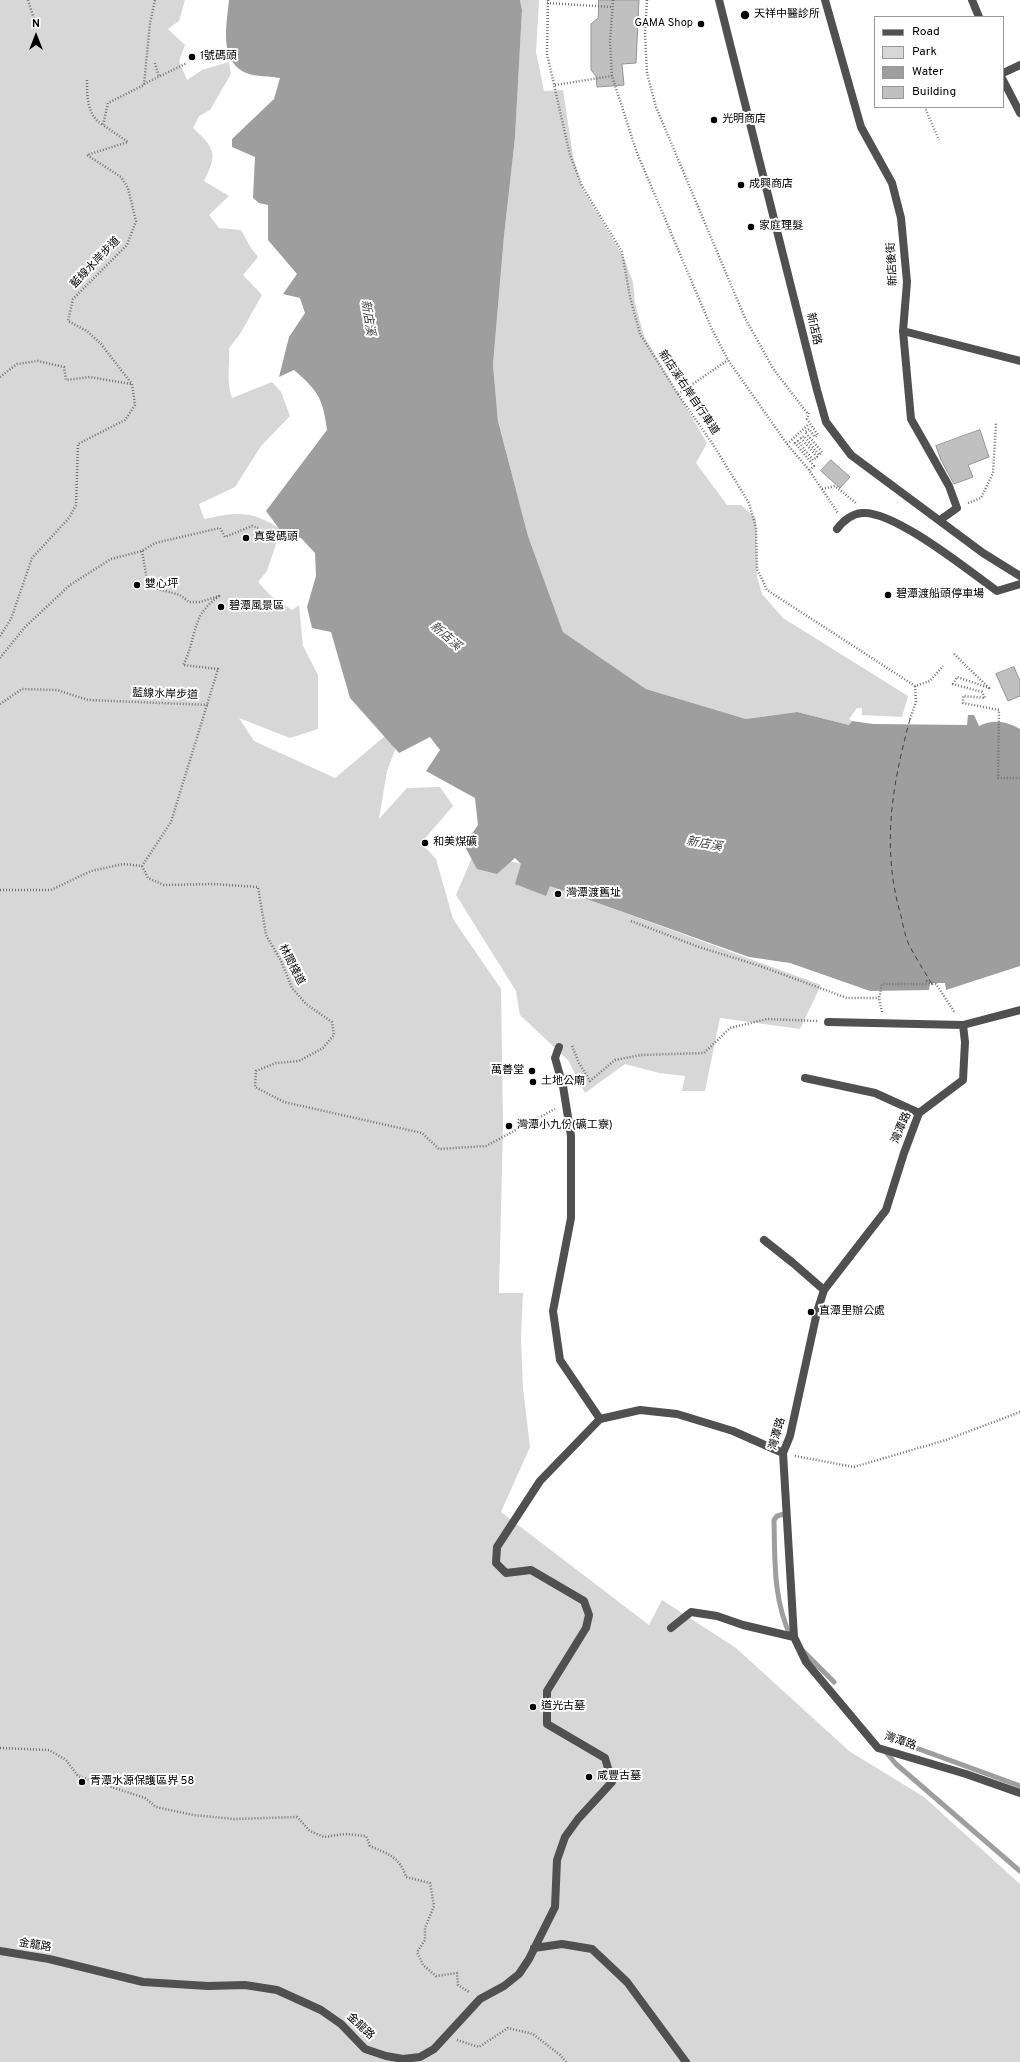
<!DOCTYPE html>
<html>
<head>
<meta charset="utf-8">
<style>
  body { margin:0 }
  #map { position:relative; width:1020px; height:2062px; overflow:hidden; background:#fff; font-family:Overpass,sans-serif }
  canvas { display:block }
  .legend { position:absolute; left:874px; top:16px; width:130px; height:92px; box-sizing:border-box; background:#fff; border:1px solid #999; margin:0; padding:5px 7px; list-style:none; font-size:12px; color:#000 }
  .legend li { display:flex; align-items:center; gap:8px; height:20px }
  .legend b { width:20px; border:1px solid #999 }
  .north { position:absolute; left:16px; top:16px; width:40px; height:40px; -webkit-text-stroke:3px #fff; paint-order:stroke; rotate:0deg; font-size:11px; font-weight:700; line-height:16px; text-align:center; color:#000 }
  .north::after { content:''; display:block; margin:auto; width:14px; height:18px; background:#000; clip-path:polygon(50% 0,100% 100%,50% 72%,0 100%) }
</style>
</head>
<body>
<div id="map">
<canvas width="1020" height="2062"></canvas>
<ul class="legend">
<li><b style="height:5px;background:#505050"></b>Road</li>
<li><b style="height:11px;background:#d7d7d7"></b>Park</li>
<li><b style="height:11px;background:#9e9e9e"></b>Water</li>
<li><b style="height:11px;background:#c0c0c0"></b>Building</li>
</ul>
<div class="north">N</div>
</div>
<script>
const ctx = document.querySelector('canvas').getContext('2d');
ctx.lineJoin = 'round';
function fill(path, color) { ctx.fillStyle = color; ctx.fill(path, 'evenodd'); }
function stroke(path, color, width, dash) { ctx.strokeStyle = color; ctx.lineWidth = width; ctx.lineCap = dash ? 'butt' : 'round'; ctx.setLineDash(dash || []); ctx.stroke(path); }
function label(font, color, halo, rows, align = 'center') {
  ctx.font = font + ' Overpass,"Noto Sans TC",sans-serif'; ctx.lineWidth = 4; ctx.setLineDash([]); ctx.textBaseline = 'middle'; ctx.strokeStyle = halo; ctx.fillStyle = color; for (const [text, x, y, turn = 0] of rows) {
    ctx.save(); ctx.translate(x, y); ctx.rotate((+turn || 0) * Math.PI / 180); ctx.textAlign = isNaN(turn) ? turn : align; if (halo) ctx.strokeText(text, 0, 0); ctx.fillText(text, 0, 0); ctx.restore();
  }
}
fill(new Path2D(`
  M0 0H185L179 21 168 29 185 45 179 61 187 80 202 70 229 62 231 74 210 110 199 116 193 128C215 148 218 154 204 181L229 196 209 215 219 228 241 230 251 248 258 257 243 275 262 295 240 334 229 348C230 365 226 383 232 398L272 382 281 392 290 416 261 446 235 487 199 504 204 519C238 512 250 510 281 529L267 571 258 582 272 597 292 610 299 605 303 646 318 675V729L290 738 239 718 254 741 335 778 397 726 395 750 387 771 379 819 407 788 440 787 453 806 421 843 436 859 453 919 501 989 503 1125 499 1293H523L521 1338 523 1388 530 1447 501 1512 649 1625 662 1600 736 1648 849 1751 924 1797 1020 1884V2062H0Z
  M520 0H539L536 52 544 91 563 90 573 156 583 190 624 258 633 282 635 303 644 336 707 443 696 463 727 505H741L756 518 757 576 762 594 783 618 908 696 902 717 862 715V708H857L849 719 852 721 849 725 797 712 746 719 646 689 563 632 528 536 498 421 493 365 504 236 515 138 522 10Z
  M474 853 553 871 576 895 821 985 800 1029 720 1018 705 1091H682L685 1076 659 1073 625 1064 585 1093 568 1060 520 1015 516 991 456 895Z`), '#d7d7d7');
fill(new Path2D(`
  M229 0H520L522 10 515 138 504 236 493 365 498 421 528 536 563 632 646 689 746 719 797 712 849 725 852 721 873 724 967 725 968 715H974L979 726C992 719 1007 721 1020 729V966L946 990 945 983H930L929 990 870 991 790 963 749 957 550 886 546 896 515 884 521 864 515 858 497 874 477 869 464 845 478 825 475 798 426 771 440 750 430 737 399 753 350 698 331 632 312 628 307 607 316 576 315 553 301 538 283 534 266 511 327 430C323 398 318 391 294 370L279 377 289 337 305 313 300 298 283 294 297 274 268 240V205L259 203 253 198 255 157 232 147V139L274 99 280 78C270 76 256 77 246 73 218 61 227 23 229 0Z`), '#9e9e9e');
stroke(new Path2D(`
  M784 1514 777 1516 774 1520C775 1560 773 1600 791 1637
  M802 1650 834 1682
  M897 1741 1020 1786
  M885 1751 896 1764 1020 1871`), '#9e9e9e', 5);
stroke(new Path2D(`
  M910 719C892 786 881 847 901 916 903 925 905 936 909 945 916 958 924 971 932 984`), '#3f3f3f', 1, [5, 4]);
const building = new Path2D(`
  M599 0H639L636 63 622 64 624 85 597 87 596 76 591 70V24L598 18Z
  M980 430 989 457 968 465 973 477 954 484 941 460 936 446Z
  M831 460 850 477 840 488 821 471Z
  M1014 667 1020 681V696L1008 701 996 674Z`);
fill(building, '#c0c0c0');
stroke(building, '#949494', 1);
stroke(new Path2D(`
  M28 0 34 19
  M548 0 547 54 570 155 582 186 622 252 630 297 640 334 678 394 714 446 749 503 756 528 757 569 767 590 915 686 930 681 943 666
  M613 0 610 42 612 76 637 153 711 327 728 360 787 444 809 470 838 513
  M647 0 645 33 647 73 656 107 745 318 774 370 808 414
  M547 3 612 7
  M155 63 159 77
  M87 80C87 96 87 116 103 125
  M144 84 187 63
  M555 85 612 76
  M926 107 925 108 939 140
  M0 377 17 364 38 361 64 367 66 380 90 377 131 384
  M678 394 728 360
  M809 413 807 419 818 435
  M787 444 809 424
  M809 470 814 466 795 443 798 441 813 460 817 457 801 438 804 436 819 455 822 452 805 432 809 429 815 437 818 435
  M822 489 835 486 856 503
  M968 503 981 498 993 473 996 423
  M142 551 148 586 180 595 189 602H200L219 596C214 600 209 604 205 609 193 623 193 648 183 665L218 669 171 822 142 866
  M0 636 11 619 32 558 69 518 76 505 78 444 125 420 135 405 132 384 101 344 87 331 68 321 73 299 127 245 136 221 128 188 121 177 87 155 128 142 103 125 108 103 144 85 150 23 155 0
  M954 654 989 688 957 677 953 684 982 692 985 698 963 696V703L999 710 998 778H1020
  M0 658 25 627 70 585 111 559 142 551 155 543 220 528 225 537 252 526 258 528
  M0 704 22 689 57 690 88 700 208 705
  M910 719 916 702 915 686
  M142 866 148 878 164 885 213 884 258 887 266 935 281 961 292 988 306 1004 332 1022 334 1035 323 1048 299 1061 276 1063 256 1071 255 1087 284 1102 422 1133 439 1149 486 1146 555 1109
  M0 890H51L91 871 123 864 142 866
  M631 921 699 947 760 966 847 998H879
  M882 1012 879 998 882 984H932L927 981 936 984 955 1013
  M572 1046 579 1063 590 1081 615 1060 641 1055 704 1053 730 1028 767 1019 818 1021
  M795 1456 854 1467 946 1440 1020 1412
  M0 1748 49 1750 66 1760 78 1776 145 1798 156 1807 193 1815 234 1819 297 1817 310 1831 324 1837 345 1834 366 1836 370 1846C388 1854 400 1857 406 1877L430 1883 434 1906 425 1928V1940L417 1952 423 1965 436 1976 457 1973 458 1985 469 1992
  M457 2040 479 2047 508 2028 533 2034 560 2055 566 2062`), '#727272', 2.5, [1, 2]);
stroke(new Path2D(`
  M1003 73 1020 65
  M837 529C843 521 852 514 862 513 894 510 969 571 997 591L1020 584
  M805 1078 875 1093 919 1113`), '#505050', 8);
stroke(new Path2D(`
  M719 0 817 390 826 422 851 455 983 553 1020 576
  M825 0 861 127 892 183 901 218 907 282 903 331 911 419 949 486 957 508 940 520
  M972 0 979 17
  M1003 80 1020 113
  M903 331 1020 361
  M828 1022 963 1025 1020 1010
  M963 1025 965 1042 963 1080 919 1113 904 1153 886 1210 824 1290 817 1312 790 1436 783 1453 794 1637 806 1662 878 1748 966 1774 1020 1793
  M559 1047 555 1058 563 1086 571 1136V1218L553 1311 560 1360 600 1419
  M764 1240 793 1263 824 1290
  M671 1628 691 1612 717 1616 743 1625 794 1637
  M534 1948 562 1944 592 1949 627 1982 686 2062
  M0 1951 49 1959 143 1982 208 1986 245 1985 277 1990 321 2010 341 2024 365 2049 386 2056 403 2059 420 2057 434 2049 480 1999 504 1986 519 1974 529 1959 555 1907 557 1860 565 1837 578 1819 612 1782 605 1758 547 1724V1691L586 1628 589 1615 584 1601 531 1570 506 1573 496 1563 497 1547 540 1481 600 1419 640 1410 677 1414 733 1431 783 1453`), '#505050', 8);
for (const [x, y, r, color] of [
  [745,15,5,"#000"],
  [701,24,4,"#000"],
  [192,57,4,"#000"],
  [714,120,4,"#000"],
  [741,185,4,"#000"],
  [751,227,4,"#000"],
  [246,538,4,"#000"],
  [137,585,4,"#000"],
  [888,595,4,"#000"],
  [221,607,4,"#000"],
  [425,843,4,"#000"],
  [558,894,4,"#000"],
  [532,1071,4,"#000"],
  [533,1082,4,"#000"],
  [509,1126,4,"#000"],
  [811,1312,4,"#000"],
  [533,1707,4,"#000"],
  [589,1777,4,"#000"],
  [82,1782,4,"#000"]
]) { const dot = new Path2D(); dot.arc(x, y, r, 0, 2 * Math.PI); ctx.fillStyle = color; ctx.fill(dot); stroke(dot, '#fff', 1.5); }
label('11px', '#000', '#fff', [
  ["天祥中醫診所",754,15],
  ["GAMA Shop",693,24,"right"],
  ["1號碼頭",200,57],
  ["光明商店",722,120],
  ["成興商店",749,185],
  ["家庭理髮",759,227],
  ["真愛碼頭",254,538],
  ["雙心坪",145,585],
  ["碧潭渡船頭停車場",896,595],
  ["碧潭風景區",229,607],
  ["和美煤礦",433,843],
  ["灣潭渡舊址",566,894],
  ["萬善堂",524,1071,"right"],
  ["土地公廟",541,1082],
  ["灣潭小九份(礦工寮)",517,1126],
  ["直潭里辦公處",819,1312],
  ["道光古墓",541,1707],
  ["咸豐古墓",597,1777],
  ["青潭水源保護區界 58",90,1782]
], 'left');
label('11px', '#000', '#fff', [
  ["藍線水岸步道",96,263,-46],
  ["新店後街",893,264,-93],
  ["新店路",813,329,77],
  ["新店溪右岸自行車道",688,393,56],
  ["藍線水岸步道",165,695,2],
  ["林間棧道",291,965,63],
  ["灣潭路",902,1128,-67],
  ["灣潭路",778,1434,-74],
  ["灣潭路",900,1742,19],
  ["金龍路",35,1946,9],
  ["金龍路",360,2027,43]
]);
label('italic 12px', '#3f3f3f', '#fff', [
  ["新店溪",367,318,81],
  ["新店溪",445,637,41],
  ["新店溪",704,845,10]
]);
</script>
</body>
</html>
